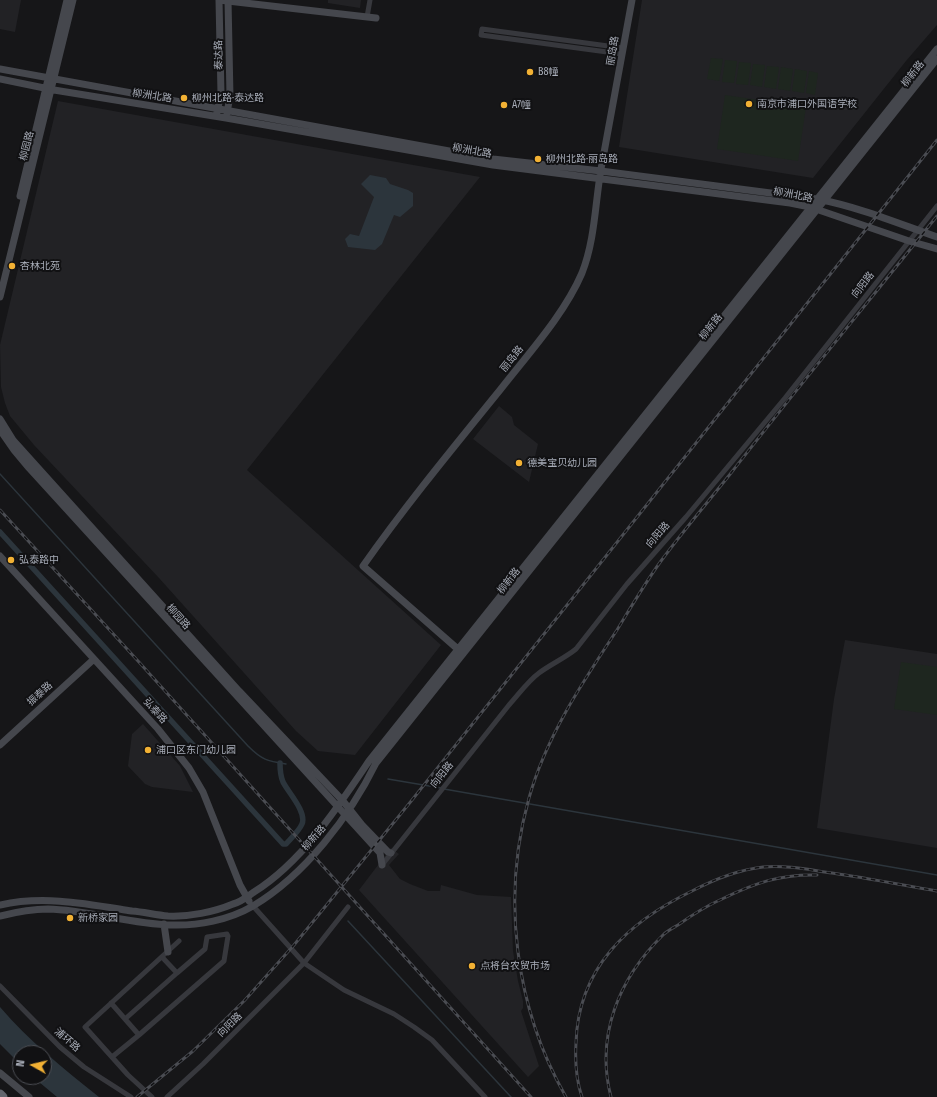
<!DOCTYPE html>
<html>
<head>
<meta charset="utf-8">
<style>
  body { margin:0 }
  #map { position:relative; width:937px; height:1097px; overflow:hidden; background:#161618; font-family:"Fira Sans Condensed",sans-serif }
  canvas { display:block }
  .north { position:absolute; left:12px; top:1045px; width:40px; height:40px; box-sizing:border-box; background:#111113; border:1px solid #4d4f55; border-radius:50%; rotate:278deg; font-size:11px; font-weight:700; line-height:16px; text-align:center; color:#a8adb8 }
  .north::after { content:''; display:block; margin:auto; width:14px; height:18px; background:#f2b134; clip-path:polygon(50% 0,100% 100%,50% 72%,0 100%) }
</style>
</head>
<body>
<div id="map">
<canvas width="937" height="1097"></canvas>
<div class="north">N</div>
</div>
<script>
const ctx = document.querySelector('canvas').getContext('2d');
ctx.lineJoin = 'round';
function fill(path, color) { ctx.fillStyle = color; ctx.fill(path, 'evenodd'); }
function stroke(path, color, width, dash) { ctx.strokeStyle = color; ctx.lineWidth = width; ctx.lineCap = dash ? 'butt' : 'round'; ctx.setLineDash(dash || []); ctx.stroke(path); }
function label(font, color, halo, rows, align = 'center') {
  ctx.font = font + ' "Fira Sans Condensed","Noto Sans SC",sans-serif'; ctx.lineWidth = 4; ctx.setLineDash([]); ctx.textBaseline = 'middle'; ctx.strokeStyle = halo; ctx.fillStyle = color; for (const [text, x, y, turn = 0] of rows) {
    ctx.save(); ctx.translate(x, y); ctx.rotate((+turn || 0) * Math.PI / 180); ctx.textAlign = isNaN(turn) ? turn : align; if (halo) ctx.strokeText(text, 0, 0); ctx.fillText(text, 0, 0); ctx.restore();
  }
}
fill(new Path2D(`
  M0 0H21L15 32 0 29Z
  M328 0H361L360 8 328 3Z
  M642 0H937V25L906 61 813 178 619 147Z
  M58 101 480 177 247 470 441 645 355 755 318 751 296 731 159 578 34 445 10 416 5 403 1 387 0 345Z
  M499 406 512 417 514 425 538 444 529 482 473 439Z
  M845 640 937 654V848L817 828 834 699Z
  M143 724 180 766 193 792 152 787 145 784 128 766 132 734Z
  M391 848 399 854 389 865 400 879 410 884 428 891H440L441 885 477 895 511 897 513 951 518 981 523 1001V1008L521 1011 539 1066 528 1077 359 890Z`), '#222225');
fill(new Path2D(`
  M711 58 723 59 719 81 707 79Z
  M725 60 737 61 734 83 722 82Z
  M739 62 751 63 748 85 736 84Z
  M753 64 765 65 762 87 750 85Z
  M767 66 779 67 776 89 764 87Z
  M781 67 793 69 790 91 778 89Z
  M795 69 807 71 804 93 792 91Z
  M809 71 818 73 815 95 806 93Z
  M725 95 806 107 798 161 717 149Z
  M901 662 937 667V715L894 709Z`), '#1e261f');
fill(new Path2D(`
  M370 175 386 178 390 184 408 190 413 193V206L400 217 394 215 382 244 375 250 348 247 345 239 350 234 359 236 374 197 361 184Z
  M0 1007C29 1041 64 1069 99 1097H57L33 1077H44V1053H20V1064L0 1044Z`), '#2c353c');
stroke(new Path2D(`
  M0 474 248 746C262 760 267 761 286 764
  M388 779 441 788
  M444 789 937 875
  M348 921 511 1097`), '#2c353c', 1.5);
stroke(new Path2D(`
  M0 532 283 844H286C291 838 299 831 302 824 307 812 288 792 283 782 280 775 280 770 280 763`), '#2c353c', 5.5);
stroke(new Path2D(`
  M367 17 370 0
  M622 54 481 35 482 29 623 48
  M382 865 509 705C519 694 528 681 539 673 551 664 565 658 576 649L627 584 686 517 785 398 937 206
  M253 906 304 963 344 990 394 1014 414 1027 432 1040 485 1097
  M0 986 60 1047 84 1067 131 1097
  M111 1003 125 1019
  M139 1035 224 961 228 936 227 934 207 937 205 949 177 973
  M112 1057 139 1035 125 1019 177 973 162 957
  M152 1097 128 1075 85 1027 179 941
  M167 1097 203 1064 304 963 348 907`), '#37383d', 5);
stroke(new Path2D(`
  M219 0 376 18
  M0 69 493 159 601 171 817 199C859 207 897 223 937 237
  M0 79 54 90 226 118 493 165 790 203 810 207 909 241 937 249
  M217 112 221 94 219 0
  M227 113 230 96 228 0
  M20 196 67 0
  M0 297 73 0
  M0 419 13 440 239 691 343 801 362 825 388 852 391 853
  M0 430 14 450 29 468 380 853 382 865
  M0 556 158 729 189 768 203 792 240 885 249 901
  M460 651 363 566C406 505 453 448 500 390 528 354 564 315 582 273 595 240 595 204 601 169 611 112 622 56 632 0
  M0 745 94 659
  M0 905C44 895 88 904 132 911 144 912 156 915 168 916 189 917 214 912 233 904 241 902 248 896 254 892 302 862 338 807 369 761L937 49
  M0 916C16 912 31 909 48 909 89 910 130 924 171 925 198 926 229 920 253 906 305 875 350 816 376 763L937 59
  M164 924 168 952
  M0 1073 29 1097`), '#45474d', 7);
stroke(new Path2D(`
  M0 1094 3 1097`), '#63666e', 9);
const rail = new Path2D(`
  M0 510 138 661 531 1097
  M137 1097 193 1051 244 1001 294 945 412 800 937 140
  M566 1097C515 1008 501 897 529 798 546 737 582 683 617 630 631 607 645 583 661 561 683 531 708 502 731 473 799 386 869 301 937 216
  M582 1097C576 1080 575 1061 576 1043 578 968 628 922 692 891 715 879 737 870 763 867 787 865 810 870 832 873 867 878 902 885 937 891
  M611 1097C595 1036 619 978 663 935 667 931 673 928 678 925 692 915 706 906 722 899 755 883 780 874 817 875`);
stroke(rail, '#4a4c52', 3);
stroke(rail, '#111113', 1.5, [4.5]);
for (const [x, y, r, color] of [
  [530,72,4,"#f2b134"],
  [184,98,4,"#f2b134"],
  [749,104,4,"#f2b134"],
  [504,105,4,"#f2b134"],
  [538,159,4,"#f2b134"],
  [12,266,4,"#f2b134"],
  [519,463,4,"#f2b134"],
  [11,560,4,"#f2b134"],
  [148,750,4,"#f2b134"],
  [70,918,4,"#f2b134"],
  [472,966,4,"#f2b134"]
]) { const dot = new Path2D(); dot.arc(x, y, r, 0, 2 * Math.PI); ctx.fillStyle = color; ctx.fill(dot); stroke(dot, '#111113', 1.5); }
label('10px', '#a8adb8', '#111113', [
  ["丽岛路",613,51,-80],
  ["泰达路",219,55,-91],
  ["柳新路",913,74,-52],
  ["柳洲北路",152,96,9],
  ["柳园路",27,146,-76],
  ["柳洲北路",472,151,10],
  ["柳洲北路",793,195,11],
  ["向阳路",863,285,-52],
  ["柳新路",711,327,-51],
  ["丽岛路",512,359,-51],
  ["向阳路",658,535,-49],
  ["柳新路",509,581,-52],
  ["柳园路",178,617,48],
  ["振泰路",40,694,-42],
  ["弘泰路",155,711,48],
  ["向阳路",442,775,-51],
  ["柳新路",314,838,-49],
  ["向阳路",230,1025,-45],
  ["浦环路",67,1040,41]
]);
label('10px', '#a8adb8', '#111113', [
  ["B8幢",538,72],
  ["柳州北路·泰达路",192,98],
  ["南京市浦口外国语学校",757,104],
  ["A7幢",512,105],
  ["柳州北路·丽岛路",546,159],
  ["杏林北苑",20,266],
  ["德美宝贝幼儿园",527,463],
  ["弘泰路中",19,560],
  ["浦口区东门幼儿园",156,750],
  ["新桥家园",78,918],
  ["点将台农贸市场",480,966]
], 'left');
</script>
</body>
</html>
